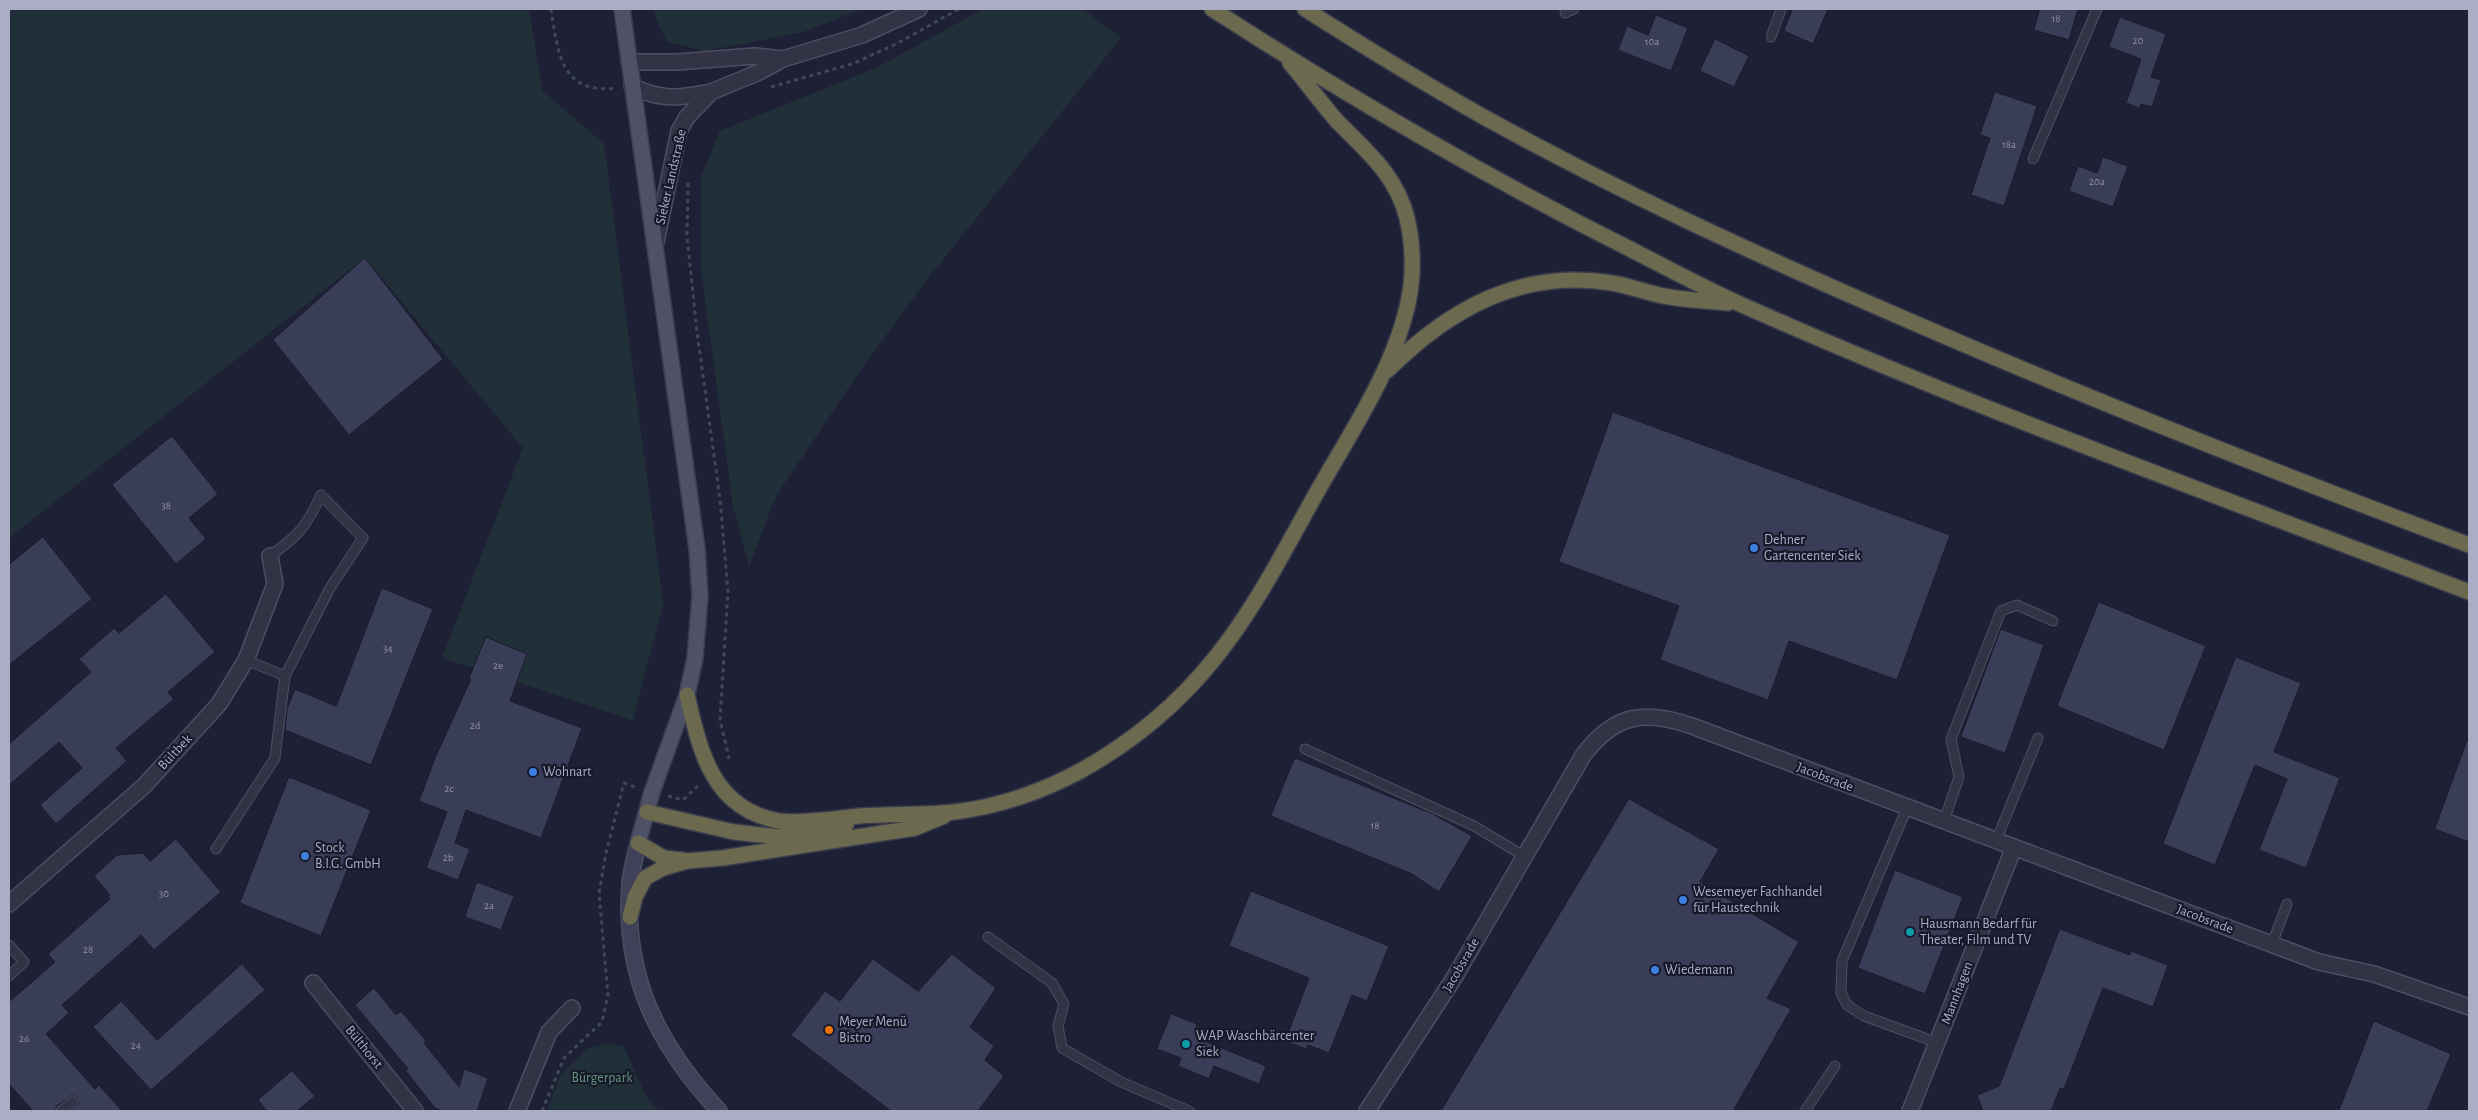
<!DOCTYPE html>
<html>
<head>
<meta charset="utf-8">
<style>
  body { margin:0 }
  #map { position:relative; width:2478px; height:1120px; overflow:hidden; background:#1e2135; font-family:"Alegreya Sans",sans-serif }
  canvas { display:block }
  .frame { position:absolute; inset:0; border:10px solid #abadc4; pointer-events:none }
</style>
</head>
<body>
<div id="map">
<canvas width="2478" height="1120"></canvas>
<div class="frame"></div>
</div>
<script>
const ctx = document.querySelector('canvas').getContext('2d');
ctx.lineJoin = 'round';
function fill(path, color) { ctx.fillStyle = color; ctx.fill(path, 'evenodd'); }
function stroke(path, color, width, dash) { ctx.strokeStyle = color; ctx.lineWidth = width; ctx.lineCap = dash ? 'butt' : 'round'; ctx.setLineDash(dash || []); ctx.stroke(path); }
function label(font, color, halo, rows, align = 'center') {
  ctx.font = font + ' "Alegreya Sans",sans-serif'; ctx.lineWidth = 4.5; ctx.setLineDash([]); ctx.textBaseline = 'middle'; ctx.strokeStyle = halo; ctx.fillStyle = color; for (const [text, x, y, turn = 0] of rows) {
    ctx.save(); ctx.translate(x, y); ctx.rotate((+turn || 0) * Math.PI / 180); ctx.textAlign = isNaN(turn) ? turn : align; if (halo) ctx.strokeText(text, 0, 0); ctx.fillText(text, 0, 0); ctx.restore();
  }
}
fill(new Path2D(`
  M9 9H529L542 90 604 144 663 603 633 720 442 658 523 448 365 258 9 538Z
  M654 9H863L800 33 705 51 667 42 656 18Z
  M983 9H1083L1121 38 933 272 866 362 776 496 749 566 733 506 701 270V177L720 131 878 67Z
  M607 1043 624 1047 646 1096 659 1111H547L560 1076 586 1049Z`), '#212f38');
const building = new Path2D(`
  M1793 9H1828L1813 44 1784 31Z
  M2040 9H2078L2069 40 2034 30Z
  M1656 15 1688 28 1671 71 1618 50 1627 26 1648 35Z
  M2120 17 2166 34 2151 77 2161 80 2152 107 2141 104 2139 108 2126 103 2141 59 2109 47Z
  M1715 39 1749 56 1734 87 1700 71Z
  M1995 92 2037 106 2004 206 1971 195 1990 138 1980 135Z
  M2103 157 2128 166 2113 207 2069 191 2078 166 2097 173Z
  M365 258 443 359 349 435 273 340Z
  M1613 412 1950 535 1897 680 1789 641 1768 700 1660 660 1679 606 1559 562Z
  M172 436 218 494 189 518 206 539 176 564 112 485Z
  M43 537 92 599 9 665V565Z
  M382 588 433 609 371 765 285 730 287 709 295 689 336 706Z
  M166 594 215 652 168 692 174 699 116 748 127 761 56 824 40 805 82 768 59 742 9 785V744L91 672 79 659 114 628 119 633Z
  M2099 602 2206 646 2164 750 2057 706Z
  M2001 629 2044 645 2005 753 1961 737Z
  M486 637 527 654 510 701 582 728 541 838 466 810 455 843 470 849 458 880 426 868 447 812 419 801 435 758 471 679H469Z
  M2236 657 2301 683 2274 752 2340 778 2306 868 2259 850 2287 779 2255 765 2215 865 2163 844Z
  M2467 741H2469V842L2435 829Z
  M1295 758 1433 814 1472 836 1439 892 1412 874 1271 816Z
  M289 777 371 810 321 936 240 903Z
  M1629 799 1719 849 1700 882 1799 942 1767 998 1791 1009 1733 1111H1441Z
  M176 839 221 892 154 950 141 935 62 1005 69 1013 46 1034 95 1089 99 1085 122 1111H70L79 1103 77 1097 72 1095 57 1106 55 1111H33L9 1084V1002L55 962 48 954 110 899 108 897 110 895 94 876 117 855 143 853 150 861Z
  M1895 870 1963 897 1925 994 1858 968Z
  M477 882 514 896 501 930 465 917Z
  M1251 891 1389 946 1367 1001 1352 995 1329 1053 1308 1045 1306 1049 1285 1041 1309 978 1229 946Z
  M2060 929 2130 955 2131 951 2168 965 2153 1007 2103 988 2064 1089 2060 1088 2051 1111H1983L1977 1095 1999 1086Z
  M952 954 996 988 970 1027 994 1046 985 1060 1004 1076 978 1111H891L791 1035 825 991 840 1001 873 959 918 991Z
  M242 964 265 990 151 1090 93 1027 121 1001 157 1040Z
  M374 988 396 1015 401 1011 426 1041 424 1043 459 1087 464 1069 488 1078 477 1111H442L435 1108 405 1070 408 1069 355 1005Z
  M1171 1014 1197 1024 1196 1028 1210 1033 1207 1042 1266 1066 1259 1084 1214 1066 1209 1079 1178 1066 1181 1058 1157 1049Z
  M2374 1021 2451 1054 2427 1111H2339Z
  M292 1071 315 1096 297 1111H267L258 1100Z`);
fill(building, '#3a3d57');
stroke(building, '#191b2c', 1);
const service = new Path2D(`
  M1565 13 1574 9
  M1771 37 1781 9
  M2033 159 2097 9
  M246 660 285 676 330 588 363 538 321 495C306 527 299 535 270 556
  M1305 749 1474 826 1524 856
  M1907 808 1842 961 1841 993 1847 1005 1864 1016 1938 1043
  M1944 821 1959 777 1951 739 2001 611 2017 605 2053 621
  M1996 841 2038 738
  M216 849 275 758 285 676
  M988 937 1052 983 1064 1004 1058 1026 1062 1048 1121 1082 1189 1111
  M2272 944 2287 904
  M9 945 24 962 9 976
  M61 1111 73 1101
  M1805 1111 1835 1066`);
const minor = new Path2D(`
  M9 904 144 786 219 704 246 660 275 584 270 556
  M313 983 415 1111
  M517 1111 549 1032 572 1008
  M1367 1111 1454 978 1584 754C1616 713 1645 710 1692 726L2319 962 2374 974 2469 1007
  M1910 1111 2014 847`);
const tertiary = new Path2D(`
  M629 62H677L755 56 783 59
  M632 86C661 101 680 98 711 92
  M656 242 679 131 687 117 711 92 757 73 783 59 862 35 919 9`);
const secondary = new Path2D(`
  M638 843C636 856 631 870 630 884 623 977 658 1045 719 1111`);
const primary = new Path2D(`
  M622 9 697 549 700 596 695 658 687 695 652 792 638 843`);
const motorway = new Path2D(`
  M1212 9C1347 96 1486 177 1630 249 1667 268 1704 288 1742 305 1980 411 2226 499 2469 592
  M1305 9C1363 46 1422 82 1482 116 1621 193 1766 259 1912 322 2096 402 2282 475 2469 545
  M1388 370C1449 309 1522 268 1612 283 1630 286 1647 293 1664 296 1685 300 1707 301 1728 303
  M687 695C700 751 712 809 779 821 800 824 838 818 860 816 891 814 923 815 954 812 998 807 1044 791 1082 770 1132 742 1179 703 1215 658 1256 607 1285 549 1317 492 1351 432 1396 366 1409 298 1414 273 1413 243 1407 218 1396 174 1366 151 1337 121 1321 103 1306 82 1290 63
  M647 812 734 832 779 837 846 825
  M638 843 664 858 683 860
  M630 917 635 897 645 878 663 868 687 861 722 858 915 828 944 816`);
stroke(service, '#4c4e61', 11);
stroke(minor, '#4c4e61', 18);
stroke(tertiary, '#4c4e61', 18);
stroke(secondary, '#4c4e61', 18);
stroke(primary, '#3b3d4f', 18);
stroke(motorway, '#393b4d', 18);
stroke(new Path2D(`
  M551 9C558 52 560 95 617 88
  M771 87 852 64 896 44 959 9
  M688 183 687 236 697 332 720 499 728 591 720 720 729 757 725 761
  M668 796 683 800 700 784
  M542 1111 564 1058 602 1022 608 995 599 893 606 853 624 783 635 787`), '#3e4a54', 3, [4, 4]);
stroke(service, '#323446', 9);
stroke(minor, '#323446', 15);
stroke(tertiary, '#323446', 15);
stroke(secondary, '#3f4159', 15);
stroke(primary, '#4f5266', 15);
stroke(motorway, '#6c6a4e', 15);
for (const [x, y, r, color] of [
  [1754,548,5,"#3f7fe0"],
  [533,772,5,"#3f7fe0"],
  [305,856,5,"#3f7fe0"],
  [1683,900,5,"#3f7fe0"],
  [1910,932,5,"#0f9aa8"],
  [1655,970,5,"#3f7fe0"],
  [829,1030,5,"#e8710a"],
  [1186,1044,5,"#0f9aa8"]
]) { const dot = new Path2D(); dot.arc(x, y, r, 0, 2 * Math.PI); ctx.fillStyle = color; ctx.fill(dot); stroke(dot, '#17192a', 2); }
label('11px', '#8f91a9', null, [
  ["18",2056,19],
  ["20",2138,41],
  ["10a",1652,42],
  ["18a",2009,145],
  ["20a",2097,182],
  ["38",166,506],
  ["34",388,649],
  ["2e",498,666],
  ["2d",475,726],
  ["2c",449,789],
  ["18",1375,826],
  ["2b",448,858],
  ["30",164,894],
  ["2a",489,906],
  ["28",88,950],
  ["26",24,1039],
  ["24",136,1046]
]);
label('14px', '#abadc4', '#17192a', [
  ["Sieker Landstraße",671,177,-77],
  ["Bültbek",175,752,-47],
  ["Jacobsrade",1825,777,21],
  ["Jacobsrade",2205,919,21],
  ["Jacobsrade",1461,965,-60],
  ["Mannhagen",1957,993,-69],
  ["Bülthorst",364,1047,51]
]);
label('14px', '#abadc4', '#17192a', [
  ["Dehner",1764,540],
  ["Gartencenter Siek",1764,556],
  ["Wohnart",543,772],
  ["Stock",315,848],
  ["B.I.G. GmbH",315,864],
  ["Wesemeyer Fachhandel",1693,892],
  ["für Haustechnik",1693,908],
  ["Hausmann Bedarf für",1920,924],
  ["Theater, Film und TV",1920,940],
  ["Wiedemann",1665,970],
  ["Meyer Menü",839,1022],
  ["Bistro",839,1038],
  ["WAP Waschbärcenter",1196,1036],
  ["Siek",1196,1052]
], 'left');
label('14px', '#63947d', '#17192a', [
  ["Bürgerpark",602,1078]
]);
</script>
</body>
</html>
